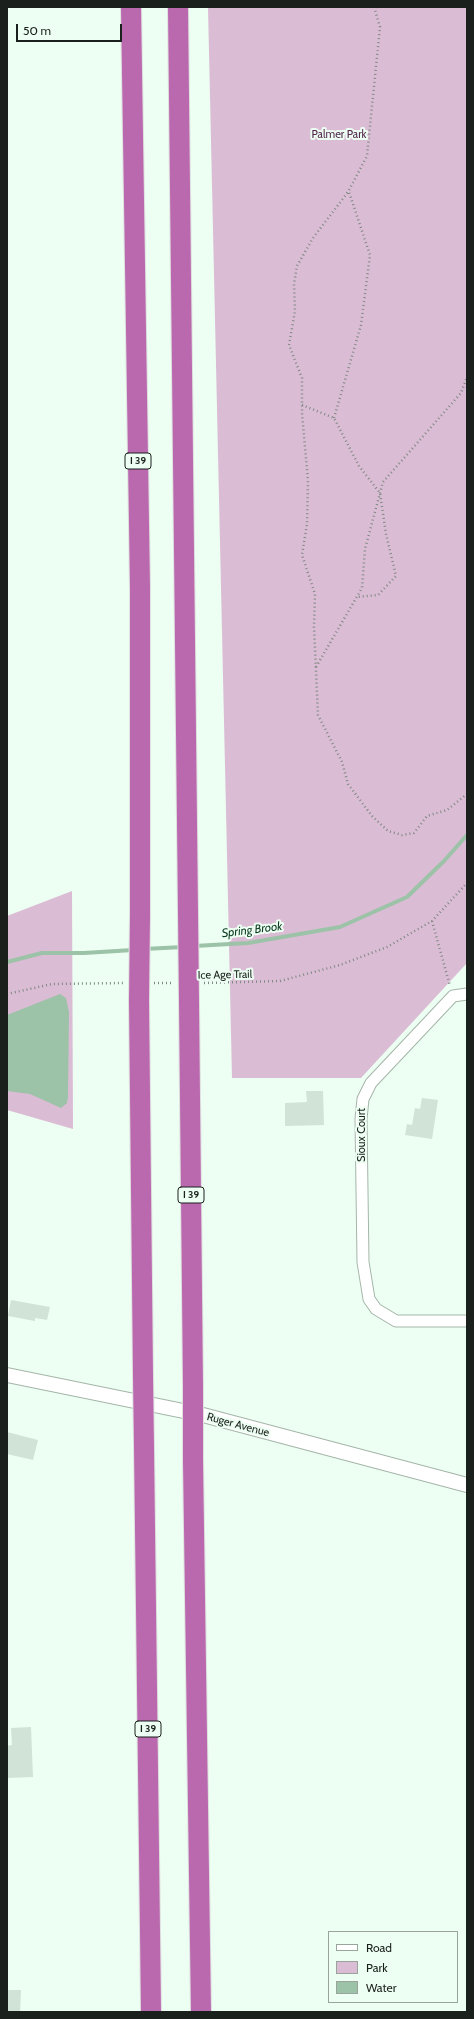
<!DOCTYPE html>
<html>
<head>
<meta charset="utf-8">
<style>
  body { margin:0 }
  #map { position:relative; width:474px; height:2019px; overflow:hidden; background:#edfef2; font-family:Cabin,sans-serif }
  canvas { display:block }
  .frame { position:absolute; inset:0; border:8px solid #1a201c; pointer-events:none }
  .legend { position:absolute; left:328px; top:1931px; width:130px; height:72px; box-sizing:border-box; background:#edfef2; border:1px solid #99a59c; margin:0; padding:5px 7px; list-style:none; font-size:12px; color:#1a201c }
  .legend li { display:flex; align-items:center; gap:8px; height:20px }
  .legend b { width:20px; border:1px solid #99a59c }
  .scale { position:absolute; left:16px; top:24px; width:106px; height:18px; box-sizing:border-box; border:2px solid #1a201c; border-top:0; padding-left:5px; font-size:12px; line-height:14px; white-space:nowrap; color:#1a201c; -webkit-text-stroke:3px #edfef2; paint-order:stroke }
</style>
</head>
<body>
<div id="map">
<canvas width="474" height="2019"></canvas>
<div class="frame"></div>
<ul class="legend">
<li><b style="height:5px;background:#fff"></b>Road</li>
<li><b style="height:11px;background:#dbbcd5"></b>Park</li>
<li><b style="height:11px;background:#9cc2a8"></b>Water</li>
</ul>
<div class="scale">50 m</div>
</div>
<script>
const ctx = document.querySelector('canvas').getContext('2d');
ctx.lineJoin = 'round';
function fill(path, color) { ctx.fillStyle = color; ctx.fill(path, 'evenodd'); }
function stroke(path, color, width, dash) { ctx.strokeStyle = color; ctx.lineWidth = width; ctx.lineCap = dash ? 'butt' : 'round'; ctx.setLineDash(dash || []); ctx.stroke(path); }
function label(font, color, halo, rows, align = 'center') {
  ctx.font = font + ' Cabin,sans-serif'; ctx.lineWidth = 4; ctx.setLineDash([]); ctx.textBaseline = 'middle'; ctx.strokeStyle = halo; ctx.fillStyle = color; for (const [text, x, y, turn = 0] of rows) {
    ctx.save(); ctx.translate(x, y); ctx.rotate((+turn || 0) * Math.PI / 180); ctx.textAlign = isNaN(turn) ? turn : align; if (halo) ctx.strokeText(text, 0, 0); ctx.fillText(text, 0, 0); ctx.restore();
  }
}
fill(new Path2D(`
  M208 7H467V963L361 1078H232Z
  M72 891 73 1129 7 1110V916Z`), '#dbbcd5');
fill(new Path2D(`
  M60 994 66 998 69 1012 68 1097 67 1103 61 1108 30 1094 7 1091V1015Z`), '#9cc2a8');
stroke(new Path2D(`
  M194 946 248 943 340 927 407 897 444 861 467 835
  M144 949 183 947
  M7 962 42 953H84L133 950`), '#9cc2a8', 4);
fill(new Path2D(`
  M306 1091H323L324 1125 285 1126V1103L307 1102Z
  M422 1098 438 1100 432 1139 405 1135 407 1124 412 1125 415 1108 420 1109Z
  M11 1300 50 1307 47 1320 35 1318V1321L8 1316Z
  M7 1432 38 1440 33 1460 7 1454Z
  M31 1727 33 1777 7 1778V1746L12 1745 11 1728Z
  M7 1990H21L20 2012H7Z`), '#d1e2d6');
const minor = new Path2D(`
  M467 994 453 996 371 1083 363 1099 361 1119 363 1262 369 1299 376 1309 396 1321H467`);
const tertiary = new Path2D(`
  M7 1375 203 1415 467 1485`);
const motorway = new Path2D(`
  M131 7 140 588V915
  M178 7 188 913
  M139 1001 143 1376
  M189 1001 193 1388
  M144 1447 151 2012
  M193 1460 201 2012`);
stroke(minor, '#a5b5a9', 13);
stroke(tertiary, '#a5b5a9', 16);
stroke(motorway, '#dfe0df', 22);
stroke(new Path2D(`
  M376 7 375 10 380 27 367 156 348 192 313 238 297 266 294 284 295 311 289 345 302 378V413L308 481 307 524 302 555 315 594 314 627 318 715 342 762 348 784 372 816 388 831 402 835 414 833 427 816 447 810 467 794
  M302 405 334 418 359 466 380 493 386 534 396 576 378 595 357 597
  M334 418 361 325 370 255 349 192
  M316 667 362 588 365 549 383 482 461 393 467 377
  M432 921 450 986
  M154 983H173
  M204 983 280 981 340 965 387 947 432 921 467 883
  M7 994 52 984 123 983`), '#7f8a82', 2.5, [1, 3]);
stroke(minor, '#fff', 11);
stroke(tertiary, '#fff', 14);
stroke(motorway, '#ba69af', 20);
const motorwayBridge = new Path2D(`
  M188 913 189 1001
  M139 1001 140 915
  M143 1376 144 1447
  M193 1388V1460`);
stroke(motorwayBridge, '#dfe0df', 22, []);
stroke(motorwayBridge, '#ba69af', 20);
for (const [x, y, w] of [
  [138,461,26],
  [191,1195,26],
  [148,1729,26]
]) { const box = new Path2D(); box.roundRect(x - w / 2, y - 8, w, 16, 3); ctx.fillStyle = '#edfef2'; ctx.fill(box); stroke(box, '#1a201c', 1); }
label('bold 10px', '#1a201c', null, [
  ["I 39",138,461],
  ["I 39",191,1195],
  ["I 39",148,1729]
]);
label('11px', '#55294f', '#edfef2', [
  ["Palmer Park",339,135]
]);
label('11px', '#1a201c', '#edfef2', [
  ["Ice Age Trail",225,975,-1],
  ["Sioux Court",362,1135,-90],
  ["Ruger Avenue",238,1425,15]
]);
label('italic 12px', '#0a3a20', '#edfef2', [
  ["Spring Brook",252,930,-7]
]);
</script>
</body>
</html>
